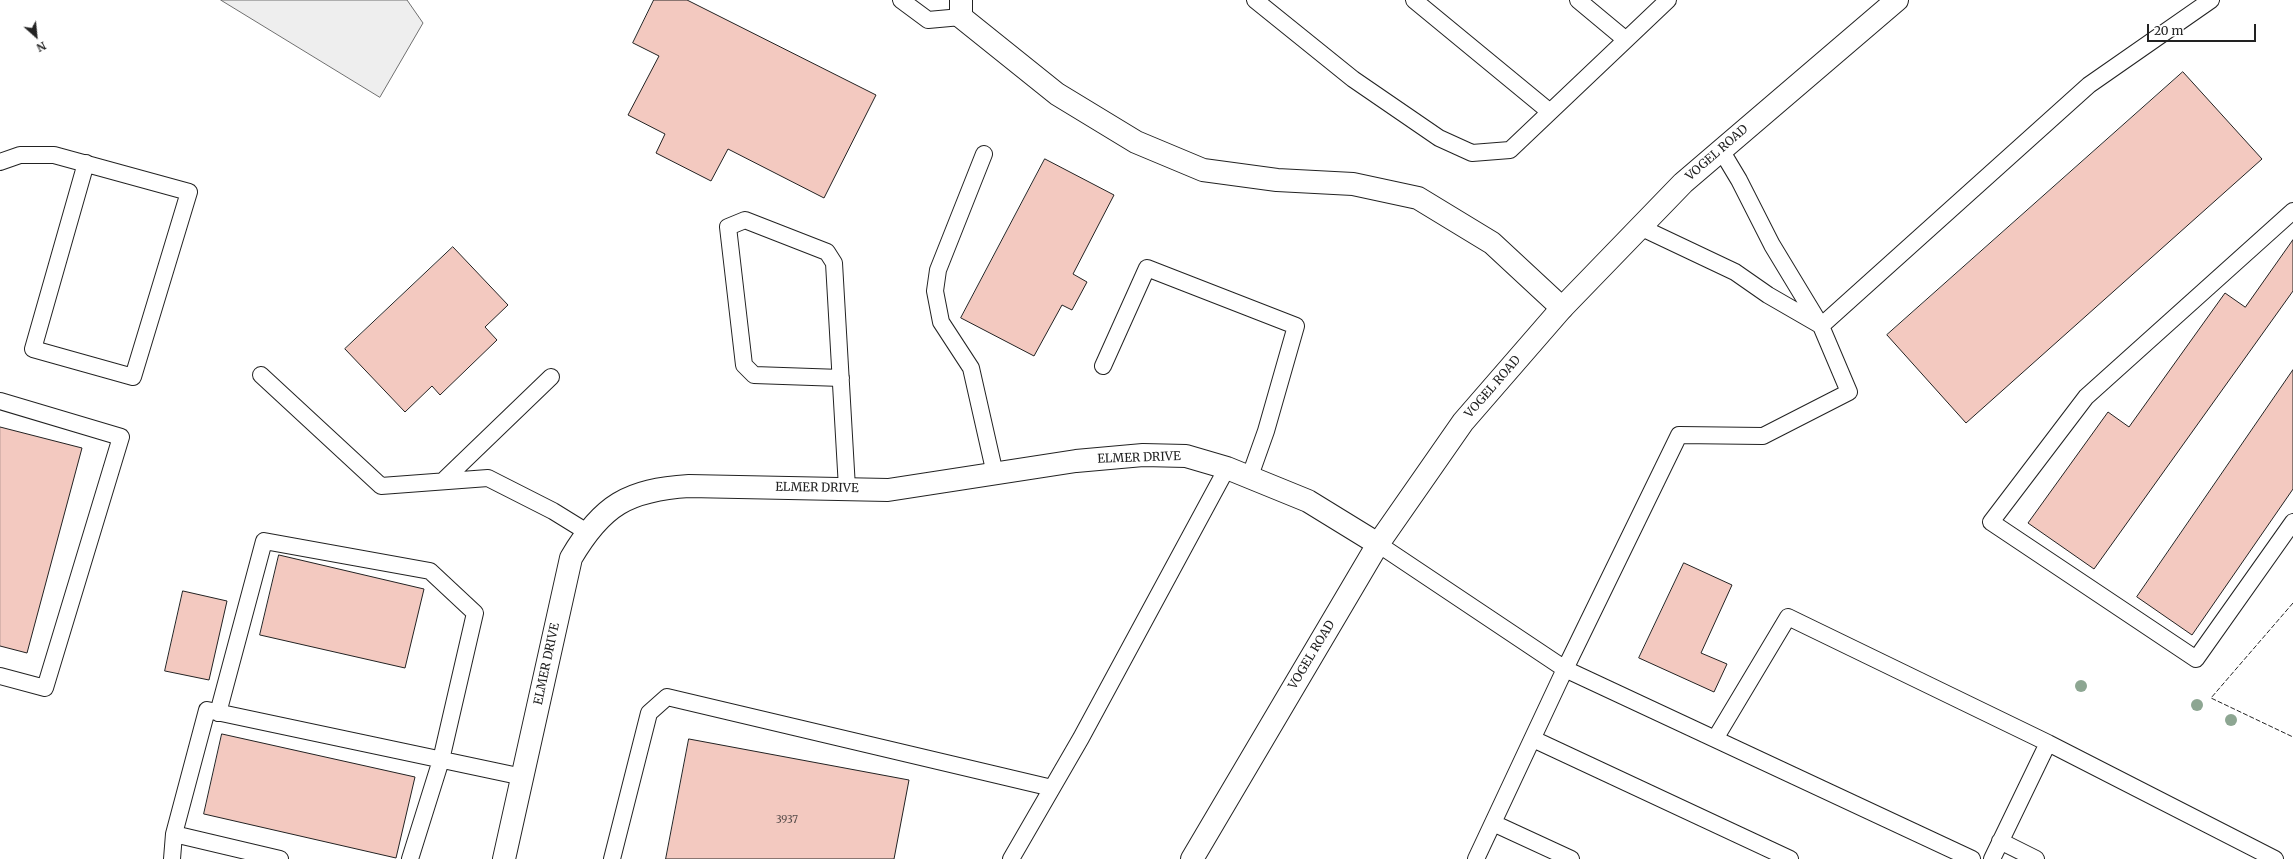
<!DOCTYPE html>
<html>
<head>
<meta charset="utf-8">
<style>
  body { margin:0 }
  #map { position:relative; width:2293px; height:859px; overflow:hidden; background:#fff; font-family:Merriweather,serif }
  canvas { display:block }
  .north { position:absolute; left:16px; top:16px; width:40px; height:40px; -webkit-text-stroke:3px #fff; paint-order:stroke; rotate:153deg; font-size:11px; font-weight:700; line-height:16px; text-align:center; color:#222 }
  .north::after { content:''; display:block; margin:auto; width:14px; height:18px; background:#222; clip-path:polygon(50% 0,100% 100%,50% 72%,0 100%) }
  .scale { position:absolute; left:2147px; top:24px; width:109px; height:18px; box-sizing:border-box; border:2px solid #222; border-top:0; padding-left:5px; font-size:12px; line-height:14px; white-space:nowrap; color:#222; -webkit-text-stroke:3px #fff; paint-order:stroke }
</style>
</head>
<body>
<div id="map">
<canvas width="2293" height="859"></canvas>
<div class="north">N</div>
<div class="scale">20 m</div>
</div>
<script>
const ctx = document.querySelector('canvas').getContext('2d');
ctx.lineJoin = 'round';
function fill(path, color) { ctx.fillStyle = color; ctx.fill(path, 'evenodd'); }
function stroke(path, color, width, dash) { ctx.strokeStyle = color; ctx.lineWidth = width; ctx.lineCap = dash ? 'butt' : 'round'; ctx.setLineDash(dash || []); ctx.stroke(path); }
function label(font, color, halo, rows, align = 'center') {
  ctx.font = font + ' Merriweather,serif'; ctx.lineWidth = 3; ctx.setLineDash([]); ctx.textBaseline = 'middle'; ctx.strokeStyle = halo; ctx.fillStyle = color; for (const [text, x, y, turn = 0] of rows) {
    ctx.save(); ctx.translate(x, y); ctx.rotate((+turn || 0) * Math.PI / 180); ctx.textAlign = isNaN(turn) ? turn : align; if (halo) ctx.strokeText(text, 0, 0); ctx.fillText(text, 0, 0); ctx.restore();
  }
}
const green = new Path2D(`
  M221 0H407L423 23 380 97Z`);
fill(green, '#eee');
stroke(green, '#6f6f6f', 1);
const building = new Path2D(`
  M654 0H687L876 95 824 198 728 149 711 181 656 153 665 134 628 115 659 56 633 43Z
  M2183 72 2262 159 1966 423 1887 335Z
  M1045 159 1114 195 1073 274 1087 282 1072 310 1062 305 1034 356 961 318Z
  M2293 240V291L2094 569 2028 523 2108 412 2129 427 2225 293 2245 307Z
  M453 247 508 305 485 327 497 340 440 395 432 386 405 412 345 349Z
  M2293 370V489L2192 635 2137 597Z
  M0 427 82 448 27 653 0 646Z
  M279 555 424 589 405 668 260 635Z
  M1684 563 1732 585 1701 653 1727 664 1714 692 1639 658Z
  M183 591 227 601 209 680 165 671Z
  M222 734 415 777 396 858 204 814Z
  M689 739 909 780 894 859H666Z`);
fill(building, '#f3c9c0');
stroke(building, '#222', 1);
const service = new Path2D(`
  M901 0 928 20 961 17
  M1255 0 1353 79 1439 138 1472 153 1510 150 1668 0
  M1414 0 1550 112
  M1578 0 1626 40
  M984 154 938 270 935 291 941 322 971 368 995 474
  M0 162 20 155H54L189 192 133 377 33 349 86 163
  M2293 211 2086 397 1991 522 2196 659 2293 522
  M1640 227 1735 272 1768 295 1820 325
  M1821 326 2089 85 2211 0
  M1103 366 1147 268 1296 326 1266 431 1250 476
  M261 375 381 486 488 478 553 511 587 532
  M841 378 754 375 744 365 728 227 745 220 827 252 834 263 847 488
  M0 401 121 437 45 688 0 676
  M443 481 551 377
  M1378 544 1565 669 1679 435 1763 436 1849 392 1821 326 1772 245 1739 180 1721 150
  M218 713 264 541 430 571 475 613 441 760 410 859
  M1533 739 1790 859
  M1715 739 1788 617 2048 743
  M1493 823 1571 859
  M174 834 280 859
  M2000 841 2036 859
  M172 859 174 834 207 710 523 777
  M612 859 649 713 667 697 1052 788
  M1011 859 1081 738 1227 468
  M1476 859 1565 669 1972 859
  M1992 859 2048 743 2275 859`);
const minor = new Path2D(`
  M961 0V17L1057 94 1136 142 1203 170 1277 180 1353 184 1418 198 1492 243 1562 308
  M504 859 571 558C602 505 628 490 689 486L888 490 1076 461 1143 455 1186 456 1227 468 1308 501 1378 544`);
const secondary = new Path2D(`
  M1192 859 1378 544 1463 422 1562 308 1683 183 1897 0`);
stroke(service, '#222', 18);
stroke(minor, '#222', 24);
stroke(secondary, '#222', 24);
stroke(service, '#fff', 16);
stroke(minor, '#fff', 22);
stroke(secondary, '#fff', 22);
stroke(new Path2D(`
  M2293 603 2211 698 2293 737`), '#222', 1, [5, 2]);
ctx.fillStyle = '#8da692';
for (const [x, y] of [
  [2081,686],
  [2197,705],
  [2231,720]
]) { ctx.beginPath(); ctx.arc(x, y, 6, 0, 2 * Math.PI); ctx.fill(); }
label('10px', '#564c4a', null, [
  ["3937",787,820]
]);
label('12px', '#222', '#fff', [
  ["VOGEL ROAD",1717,153,-41],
  ["VOGEL ROAD",1493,387,-49],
  ["ELMER DRIVE",1139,458,-2],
  ["ELMER DRIVE",817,488,1],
  ["VOGEL ROAD",1312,655,-59],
  ["ELMER DRIVE",547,664,-78]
]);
</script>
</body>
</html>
